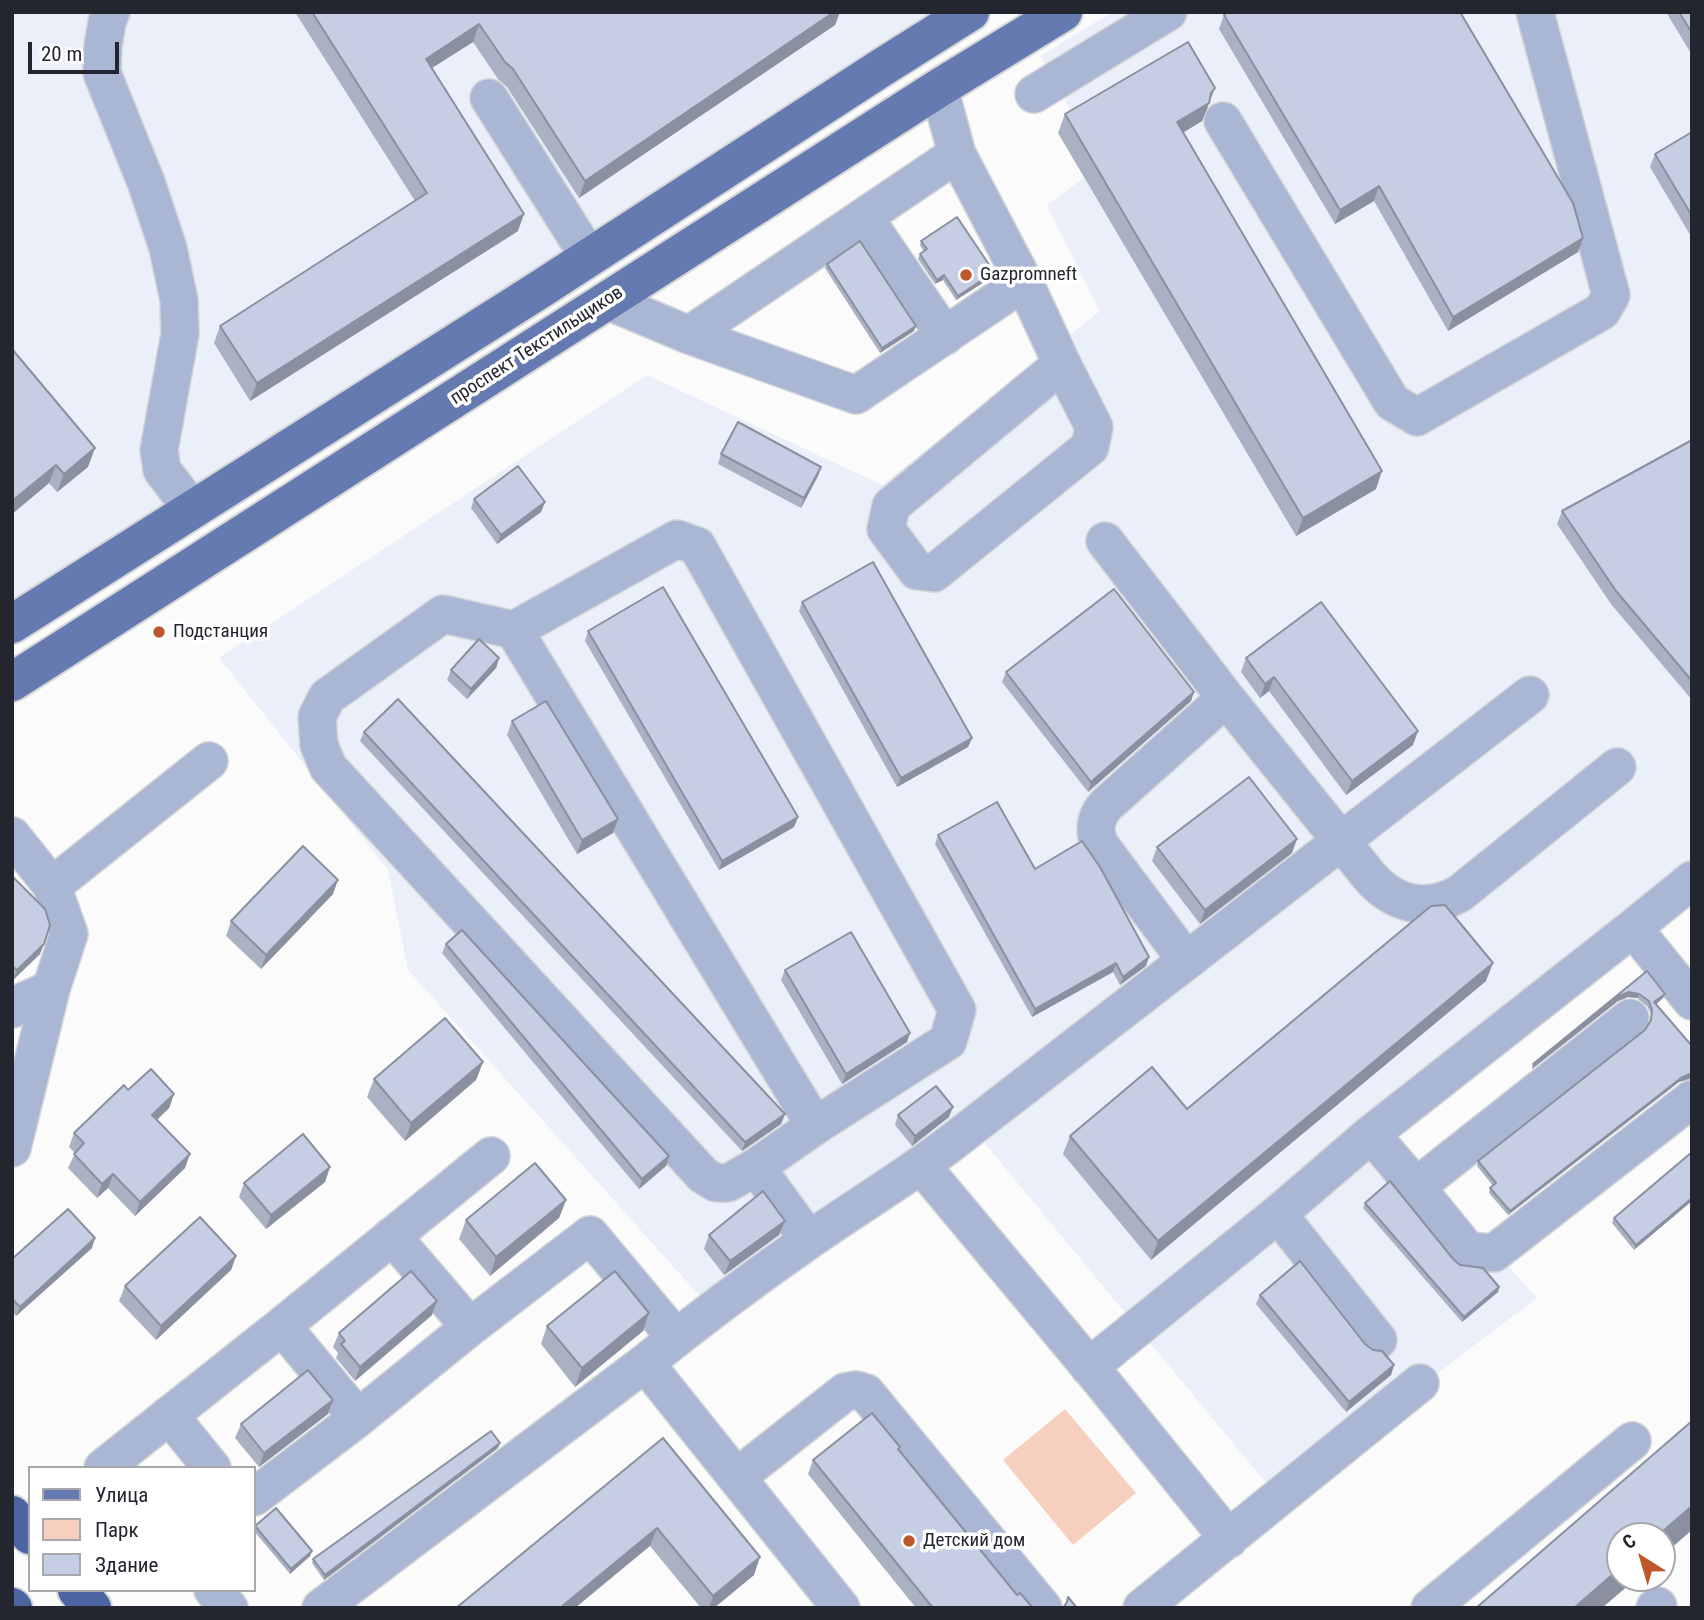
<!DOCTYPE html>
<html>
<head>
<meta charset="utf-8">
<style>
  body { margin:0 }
  #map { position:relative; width:1704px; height:1620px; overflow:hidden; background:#fbfbfb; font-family:"Roboto Condensed",sans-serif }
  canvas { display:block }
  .frame { position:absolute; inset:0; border:14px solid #23262e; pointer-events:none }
  .legend { position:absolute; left:28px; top:1466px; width:228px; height:126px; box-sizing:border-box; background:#fff; border:2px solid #a7a8ab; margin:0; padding:9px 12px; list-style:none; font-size:21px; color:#23262e }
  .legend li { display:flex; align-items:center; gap:14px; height:35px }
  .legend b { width:35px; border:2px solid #a7a8ab }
  .north { position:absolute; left:1606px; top:1522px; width:70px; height:70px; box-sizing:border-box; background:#fff; border:2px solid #a7a8ab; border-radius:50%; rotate:323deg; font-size:19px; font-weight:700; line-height:28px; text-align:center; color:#23262e }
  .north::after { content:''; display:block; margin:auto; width:24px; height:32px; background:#be582b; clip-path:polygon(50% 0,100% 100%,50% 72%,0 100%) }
  .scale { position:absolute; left:28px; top:42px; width:91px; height:32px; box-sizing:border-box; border:4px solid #23262e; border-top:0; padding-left:9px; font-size:21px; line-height:24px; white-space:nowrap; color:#23262e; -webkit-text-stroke:5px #fff; paint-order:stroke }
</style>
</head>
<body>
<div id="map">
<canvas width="1704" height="1620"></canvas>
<div class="frame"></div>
<ul class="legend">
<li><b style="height:9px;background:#657ab0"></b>Улица</li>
<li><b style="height:19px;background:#f7cfbf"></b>Парк</li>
<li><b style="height:19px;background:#c5cee3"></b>Здание</li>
</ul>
<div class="north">С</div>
<div class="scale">20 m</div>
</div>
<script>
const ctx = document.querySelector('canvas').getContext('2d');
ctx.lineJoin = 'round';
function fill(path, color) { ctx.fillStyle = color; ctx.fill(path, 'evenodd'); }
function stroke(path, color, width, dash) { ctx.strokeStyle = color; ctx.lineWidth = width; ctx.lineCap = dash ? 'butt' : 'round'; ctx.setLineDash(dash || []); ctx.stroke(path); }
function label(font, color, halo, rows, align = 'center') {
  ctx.font = font + ' "Roboto Condensed",sans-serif'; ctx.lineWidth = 7; ctx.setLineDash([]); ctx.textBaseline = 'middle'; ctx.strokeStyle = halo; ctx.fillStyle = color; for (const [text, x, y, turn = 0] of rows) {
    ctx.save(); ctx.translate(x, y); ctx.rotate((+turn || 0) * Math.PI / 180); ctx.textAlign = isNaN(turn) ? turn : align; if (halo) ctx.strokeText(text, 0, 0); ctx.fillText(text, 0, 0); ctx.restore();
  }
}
fill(new Path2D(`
  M12 12H982L12 614Z
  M1112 12H1692V882L1381 1125 1537 1298 1276 1495 963 1117 713 1311 408 970 388 870 219 658 647 375 882 485 1100 311 1047 205 1100 166 1041 56Z`), '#eaeffa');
fill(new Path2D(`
  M1065 1409 1136 1493 1073 1545 1003 1460Z`), '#f7cfbf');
const minor = new Path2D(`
  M111 12 107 22 103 46 102 73 146 182 168 248 179 300 180 334 159 450 162 470 192 509
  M1034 94 1168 12
  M489 98 589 257
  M1223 121 1392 402 1417 417 1602 311 1611 295 1535 12
  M957 154 1024 282 1062 364 1094 427 1090 447 934 573 917 571 886 529 891 506 1062 364
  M864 217 945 336
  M608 301 689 335 957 154 939 88
  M689 335 856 395 1024 282
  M1105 541 1226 698 1370 877C1395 905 1425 912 1459 894L1617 767
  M443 614 514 630 815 1126 756 1167 728 1183H716L703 1175 328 767 319 745 317 717 327 697Z
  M514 630 677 539 697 546 957 1010 948 1041 815 1126
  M12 836 52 886 69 934 51 989 12 1148
  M1692 880 1633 928 1692 1001
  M52 886 209 761
  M1186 960 1100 845C1093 830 1095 818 1106 805L1226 698
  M12 1009 20 1003 51 989
  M1371 1134 1416 1187 1630 1018
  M921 1165 1098 1377 1229 1539
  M756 1167 809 1240
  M1416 1187 1468 1251 1494 1253 1692 1099
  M1278 1214 1378 1340
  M470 1327 590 1235 676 1338
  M645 1363 841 1608
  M1089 1367 1278 1214 1371 1134 1633 928
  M169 1415 212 1468
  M358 1418 470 1327 392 1236
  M103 1468 282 1326 491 1156
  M737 1477 845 1392 856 1390 866 1393 1043 1608
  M254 1497 358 1418 282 1326
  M213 1590 229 1608
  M321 1608 645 1363C698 1320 753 1279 809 1240 856 1207 905 1178 951 1143L1530 695
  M1142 1608 1420 1383
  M1430 1608 1632 1441
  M1655 1608 1658 1606`);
const major = new Path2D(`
  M12 624 539 290 881 68 970 12
  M12 682 939 88 1063 12`);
const highway = new Path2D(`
  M12 1515 30 1535
  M77 1590 92 1608
  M12 1607 13 1608`);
stroke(minor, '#d4d5d6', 40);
stroke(major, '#d4d5d6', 42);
stroke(highway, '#d4d5d6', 42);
stroke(minor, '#a9b6d4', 37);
stroke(major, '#657ab0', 38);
stroke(highway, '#4d64a2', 38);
fill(new Path2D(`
  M295 12H840L835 25 579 198 507 87 498 79 473 42 432 68 518 231 250 401 214 343 220 326 415 201Z
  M1666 12H1692V55Z
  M1224 15 1578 252 1448 331 1374 201 1335 224 1219 29Z
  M1208 107 1202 121 1183 133 1376 489 1296 536 1058 133 1065 114Z
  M1692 132V238L1650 167 1655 154Z
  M921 241 994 272 992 277 956 300 943 280 935 284 918 259 920 254 924 252 920 245Z
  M827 264 914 331 880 353 825 268Z
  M12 349 88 467 57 492 49 483 12 514Z
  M1692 440V700L1611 604 1557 524 1562 511Z
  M721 454 818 476 801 508 718 464Z
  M474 499 545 502 541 512 497 544 471 508Z
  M802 602 972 738 968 747 897 787 799 611Z
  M588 631 798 817 794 827 719 870 585 641Z
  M499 658 496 668 467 699 447 680 451 670Z
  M1246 658 1413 745 1346 795 1269 691 1260 698 1241 672Z
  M1006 672 1191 701 1088 792 1002 682Z
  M512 721 618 819 613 833 577 854 507 735Z
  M364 732 785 1114 781 1124 742 1151 360 741Z
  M938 835 1035 869 1146 966 1120 985 1113 972 1032 1017 935 844Z
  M1157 847 1292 853 1200 924 1152 861Z
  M12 876 40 954 13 980 12 979Z
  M333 894 261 969 226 936 231 921Z
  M446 944 669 1156 666 1166 639 1189 442 953Z
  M785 970 907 1042 842 1084 781 980Z
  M1647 971 1663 998 1656 1004 1692 1046V1078L1679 1082 1508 1215 1489 1193 1490 1188 1493 1186 1477 1166 1478 1161 1645 1030 1650 1022 1651 1014 1647 1006 1637 998 1628 997 1618 1001 1532 1069Z
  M1486 981 1151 1260 1063 1154 1070 1136 1187 1109Z
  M483 1062 476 1080 405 1141 367 1097 374 1079Z
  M128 1090 174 1094 169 1108 157 1120 185 1168 135 1216 108 1188 97 1198 68 1168 75 1153 69 1147 74 1133Z
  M898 1115 949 1117 912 1146 895 1125Z
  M1692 1152 1634 1250 1612 1223 1614 1218Z
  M330 1167 325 1182 266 1229 239 1197 244 1183Z
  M566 1200 559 1218 490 1276 459 1239 466 1220Z
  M1365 1203 1460 1265 1499 1287 1498 1292 1462 1322 1363 1208Z
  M709 1235H779L724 1275 704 1249Z
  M92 1248 16 1316 12 1312V1259Z
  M236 1256 231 1270 156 1340 119 1301 125 1286Z
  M1260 1295 1365 1344 1394 1365 1391 1375 1346 1412 1256 1304Z
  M649 1313 643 1331 575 1387 541 1344 547 1326Z
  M432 1315 355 1381 336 1358 338 1353 333 1347 339 1333Z
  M328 1414 259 1467 235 1438 241 1424Z
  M663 1438 754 1575 714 1608H701L650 1546Z
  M498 1448 324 1580 312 1563 313 1559Z
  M899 1450 1017 1595 1033 1608H916L808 1474 813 1460Z
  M255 1526 312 1551 310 1556 290 1574 254 1531Z`), '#a9b1c3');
fill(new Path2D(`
  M834 12H840L835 25 579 198 585 181Z
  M479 24 473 42 419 76 426 59Z
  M1215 88 1202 121 1170 140 1177 122Z
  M1379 186 1374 201 1335 224 1340 210Z
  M524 214 518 231 250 401 257 383Z
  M1583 238 1578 252 1448 331 1453 317Z
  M994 272 992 277 956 300 958 296Z
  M944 275 943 280 935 284 937 280Z
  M916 326 914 331 880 353 882 348Z
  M95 448 88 467 57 492 64 474Z
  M56 465 49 483 12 514V501Z
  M821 467 818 476 801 508 804 498Z
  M1382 471 1376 489 1296 536 1303 518Z
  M545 502 541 512 497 544 501 535Z
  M499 658 496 668 467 699 471 689Z
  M1274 677 1269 691 1260 698 1265 684Z
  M1194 692 1191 701 1088 792 1091 782Z
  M1418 731 1413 745 1346 795 1352 781Z
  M972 738 968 747 897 787 901 778Z
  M798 817 794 827 719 870 722 861Z
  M618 819 613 833 577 854 582 840Z
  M1297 839 1292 853 1200 924 1205 910Z
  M338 880 333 894 261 969 266 955Z
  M44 944 40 954 13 980 17 970Z
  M1149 957 1146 966 1120 985 1123 977Z
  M1116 963 1113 972 1032 1017 1035 1009Z
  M1493 963 1486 981 1151 1260 1158 1241Z
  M1629 992 1639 994 1637 998 1628 997 1618 1001 1532 1069 1533 1064 1619 996Z
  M1665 994 1663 998 1653 1007 1654 1002Z
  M910 1033 907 1042 842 1084 846 1074Z
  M483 1062 476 1080 405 1141 411 1123Z
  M1692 1073V1078L1679 1082 1508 1215 1510 1211 1681 1078Z
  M174 1094 169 1108 147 1129 152 1115Z
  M953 1107 949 1117 912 1146 915 1136Z
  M785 1114 781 1124 742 1151 745 1142Z
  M190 1154 185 1168 135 1216 140 1202Z
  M669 1156 666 1166 639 1189 642 1179Z
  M330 1167 325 1182 266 1229 271 1215Z
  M113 1174 108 1188 97 1198 102 1184Z
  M1692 1198V1201L1634 1250 1636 1245Z
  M566 1200 559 1218 490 1276 496 1257Z
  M785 1221 779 1235 724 1275 730 1261Z
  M95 1238 92 1248 16 1316 20 1307Z
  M236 1256 231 1270 156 1340 161 1326Z
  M1499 1287 1498 1292 1462 1322 1464 1317Z
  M437 1301 432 1315 355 1381 360 1367Z
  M649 1313 643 1331 575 1387 582 1368Z
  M1394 1365 1391 1375 1346 1412 1349 1402Z
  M333 1400 328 1414 259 1467 264 1453Z
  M500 1443 498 1448 324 1580 325 1575Z
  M1692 1506V1530L1662 1556V1536H1657Z
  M657 1528 650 1546 575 1608H560Z
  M312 1551 310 1556 290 1574 291 1569Z
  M760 1557 754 1575 714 1608H709L713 1596Z
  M1620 1568V1578H1637L1602 1608H1574Z`), '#8a909f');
const building = new Path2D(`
  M312 12H834L585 181 513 69 505 62 479 24 426 59 524 214 257 383 220 326 427 193Z
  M1228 12H1460L1573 203 1583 238 1453 317 1379 186 1340 210 1224 15Z
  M1679 12H1692V33Z
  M1188 42 1215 88 1211 93 1209 103 1177 122 1382 471 1303 518 1065 114Z
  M1692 132V216L1655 154Z
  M957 217 994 272 958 296 944 275 937 280 920 254 927 249 921 241Z
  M860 241 916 326 882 348 827 264Z
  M12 349 95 448 64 474 56 465 12 501Z
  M738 422 821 467 804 498 721 454Z
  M1692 440V681L1616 591 1562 511Z
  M518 466 545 502 501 535 474 499Z
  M873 562 972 738 901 778 802 602Z
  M663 587 798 817 722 861 588 631Z
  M1114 589 1194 692 1091 782 1006 672Z
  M1321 602 1418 731 1352 781 1274 677 1265 684 1246 658Z
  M479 639 499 658 471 689 451 670Z
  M398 699 785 1114 745 1142 364 732Z
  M546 701 618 819 582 840 512 721Z
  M1249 777 1297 839 1205 910 1157 847Z
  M997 802 1035 869 1082 841 1100 867 1149 957 1123 977 1116 963 1035 1009 938 835Z
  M303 846 338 880 266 955 231 921Z
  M12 876 45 909 50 925 44 944 17 970 12 966Z
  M1445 905 1493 963 1158 1241 1070 1136 1152 1067 1187 1109 1431 906Z
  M462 930 669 1156 642 1179 446 944Z
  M851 932 910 1033 846 1074 785 970Z
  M1647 971 1665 994 1654 1002 1692 1046V1073L1681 1078 1510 1211 1490 1188 1496 1183 1478 1161 1645 1030 1651 1020 1652 1010 1649 1001 1639 994 1629 992 1619 996 1533 1064Z
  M445 1018 483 1062 411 1123 374 1079Z
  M151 1069 174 1094 152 1115 190 1154 140 1202 113 1174 102 1184 74 1154 84 1143 74 1133 124 1085 128 1090Z
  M936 1086 953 1107 915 1136 898 1115Z
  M303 1134 330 1167 271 1215 244 1183Z
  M1692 1152V1198L1636 1245 1614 1218Z
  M535 1163 566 1200 496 1257 466 1220Z
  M1390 1181 1454 1260 1460 1265 1483 1268 1499 1287 1464 1317 1365 1203Z
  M763 1191 785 1221 730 1261 709 1235Z
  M68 1209 95 1238 20 1307 12 1299V1259Z
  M200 1217 236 1256 161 1326 125 1286Z
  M1300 1261 1365 1344 1373 1350 1382 1351 1394 1365 1349 1402 1260 1295Z
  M411 1271 437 1301 360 1367 341 1344 345 1341 339 1333Z
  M615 1271 649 1313 582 1368 547 1326Z
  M308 1370 333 1400 264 1453 241 1424Z
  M872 1413 900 1447 898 1449 1017 1595 1020 1593 1033 1608H933L813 1460Z
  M1692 1421V1506L1657 1536H1620V1568L1574 1608H1476Z
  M491 1431 500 1443 325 1575 313 1559Z
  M663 1438 760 1557 713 1596 657 1528 560 1608H456Z
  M276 1508 312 1551 291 1569 255 1526Z
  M1068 1597 1077 1608H1063L1067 1602Z`);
fill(building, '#c5cee3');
stroke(building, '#8a909f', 2);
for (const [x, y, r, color] of [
  [966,275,7,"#be582b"],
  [159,632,7,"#be582b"],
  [909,1541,7,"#be582b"]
]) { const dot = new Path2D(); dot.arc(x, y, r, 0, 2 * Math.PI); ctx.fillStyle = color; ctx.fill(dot); stroke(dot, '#fff', 2.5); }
label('19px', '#23262e', '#fff', [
  ["Gazpromneft",980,275],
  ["Подстанция",173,632],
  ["Детский дом",923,1541]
], 'left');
label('19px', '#23262e', '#fff', [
  ["проспект Текстильщиков",537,346,-33]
]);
</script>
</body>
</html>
